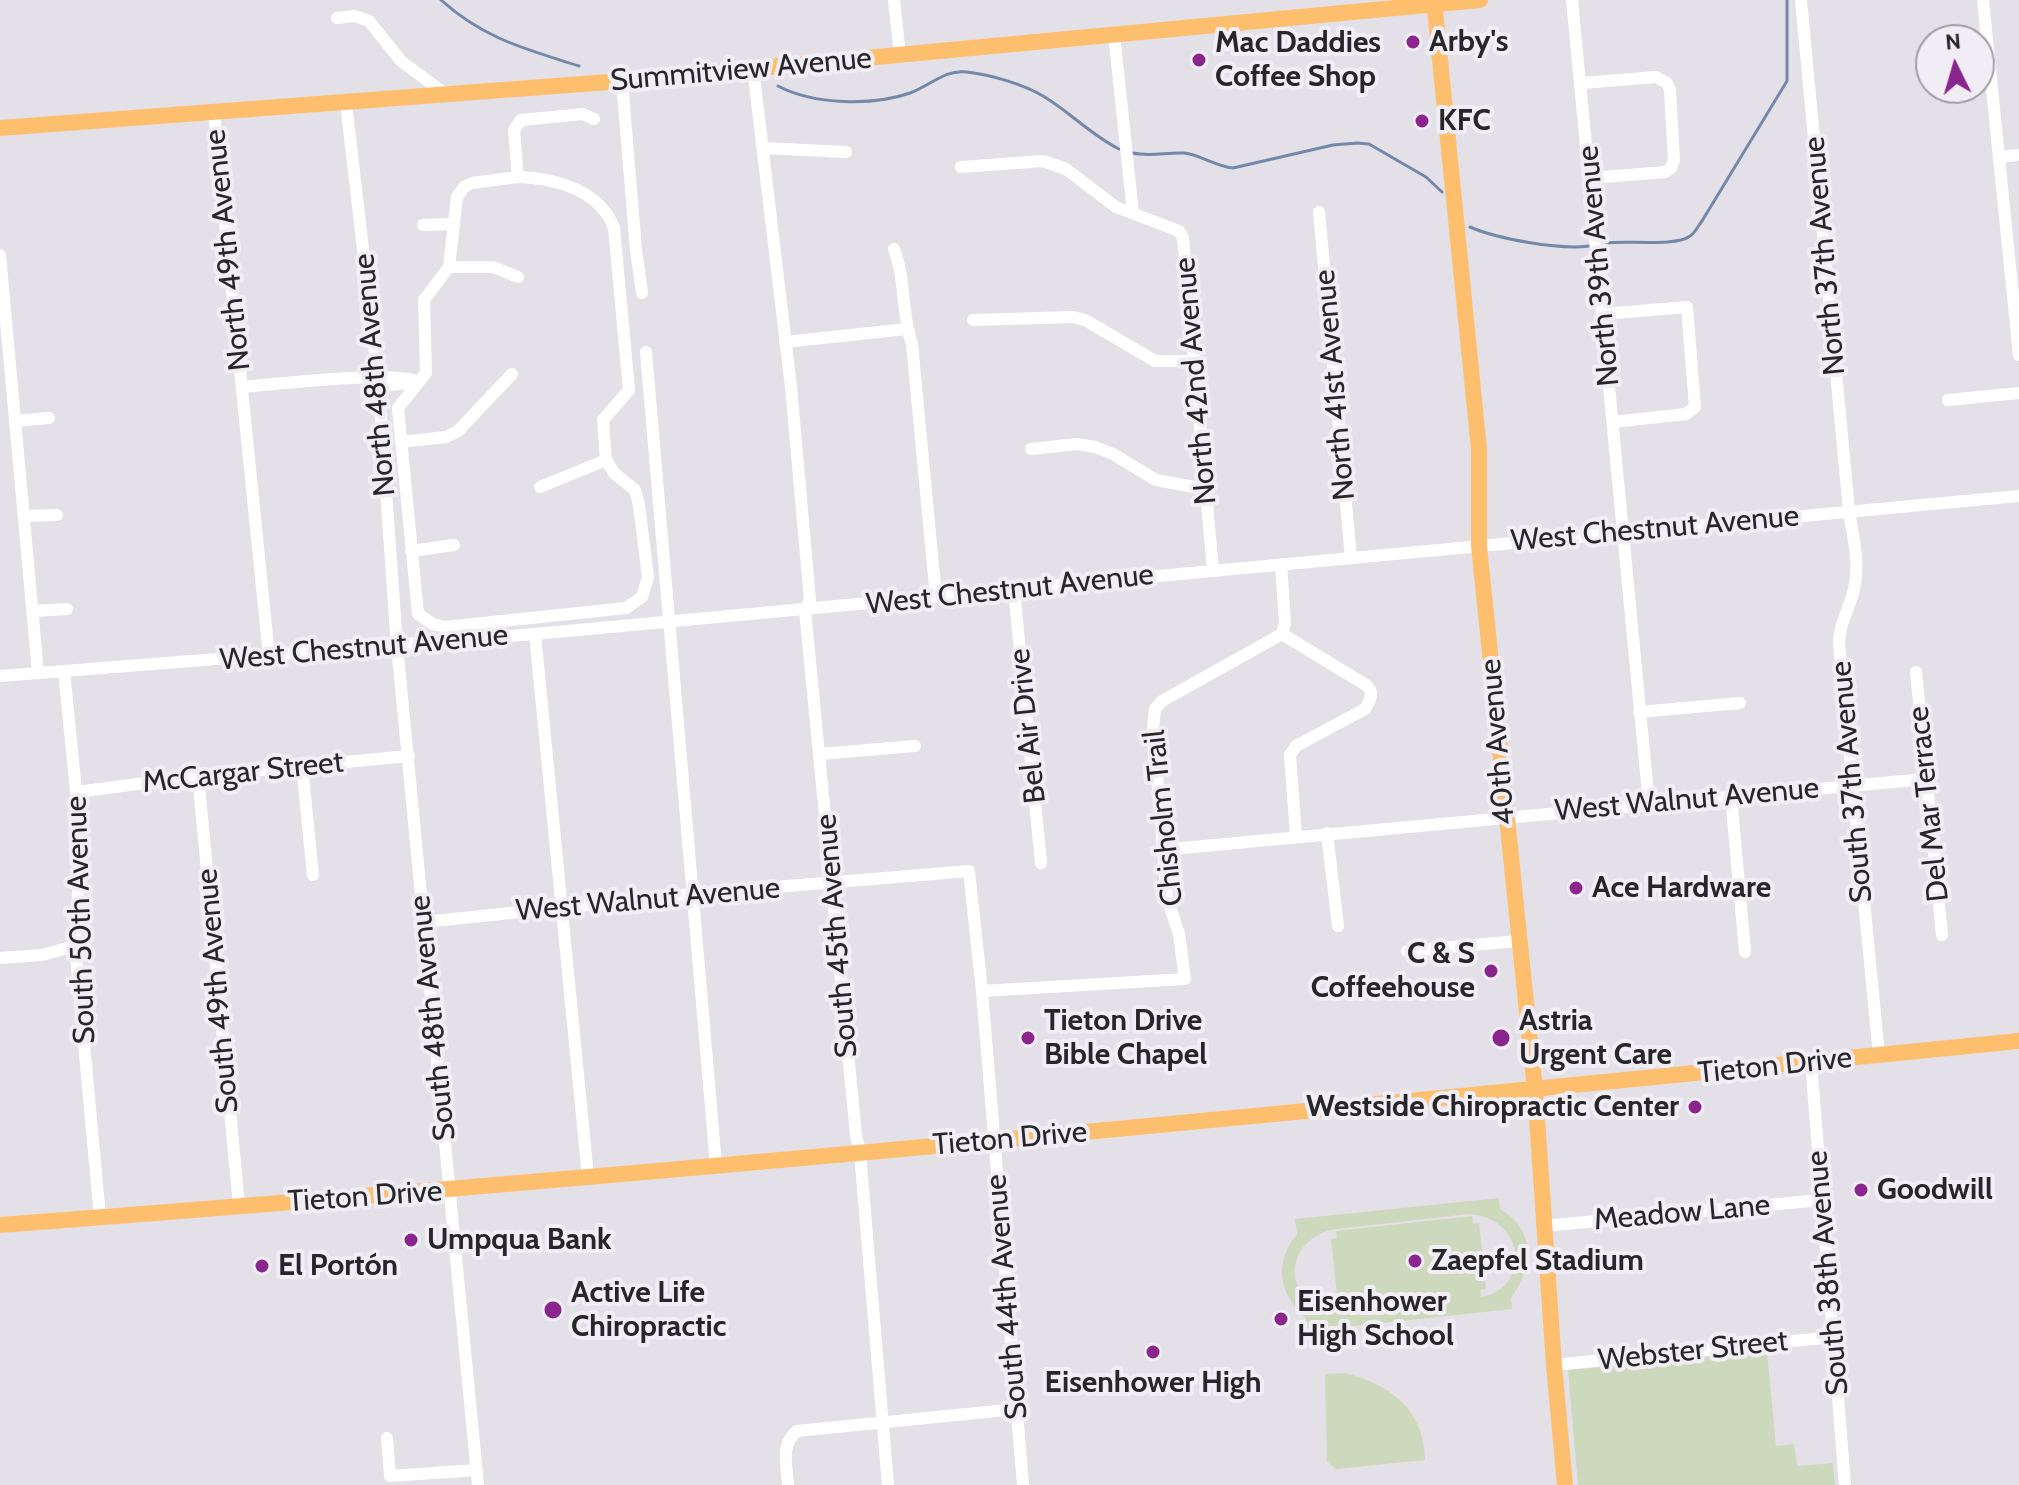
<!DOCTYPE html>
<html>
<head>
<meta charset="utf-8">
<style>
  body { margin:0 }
  #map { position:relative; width:2019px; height:1485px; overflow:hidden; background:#e4e0e8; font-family:Cabin,sans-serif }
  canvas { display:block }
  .north { position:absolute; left:1915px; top:24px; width:80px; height:80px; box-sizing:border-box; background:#f1edf5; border:2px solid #a09da3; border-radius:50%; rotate:355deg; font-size:22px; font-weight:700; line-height:32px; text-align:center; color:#272629 }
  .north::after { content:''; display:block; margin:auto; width:28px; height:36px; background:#89258c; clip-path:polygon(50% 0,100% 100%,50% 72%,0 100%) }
</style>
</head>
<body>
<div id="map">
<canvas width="2019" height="1485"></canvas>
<div class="north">N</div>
</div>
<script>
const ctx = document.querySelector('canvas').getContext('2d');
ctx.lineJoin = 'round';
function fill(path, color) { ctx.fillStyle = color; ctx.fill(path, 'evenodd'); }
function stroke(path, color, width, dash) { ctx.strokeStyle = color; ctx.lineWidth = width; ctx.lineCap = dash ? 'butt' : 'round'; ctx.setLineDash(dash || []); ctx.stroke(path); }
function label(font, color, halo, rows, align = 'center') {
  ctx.font = font + ' Cabin,sans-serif'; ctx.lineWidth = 8; ctx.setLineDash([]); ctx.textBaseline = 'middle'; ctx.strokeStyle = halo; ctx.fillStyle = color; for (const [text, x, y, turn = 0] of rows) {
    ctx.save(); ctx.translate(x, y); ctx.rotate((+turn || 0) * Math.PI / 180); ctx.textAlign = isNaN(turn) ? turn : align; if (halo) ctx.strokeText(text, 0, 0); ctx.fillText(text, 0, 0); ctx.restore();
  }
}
fill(new Path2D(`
  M1499 1198 1500 1209C1537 1231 1533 1267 1511 1298L1512 1309 1307 1331 1306 1318C1278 1294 1274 1262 1297 1234L1295 1219ZM1469 1214C1526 1218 1532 1288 1481 1297L1480 1290 1486 1289 1479 1223 1473 1224 1472 1216 1336 1231 1337 1238 1331 1239 1338 1305H1343L1344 1311 1479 1298 1328 1313C1283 1296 1284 1244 1330 1230Z
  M1767 1352 1776 1446 1794 1444 1797 1466 1833 1463 1835 1485H1578L1568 1370Z
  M1344 1373C1390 1384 1424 1409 1425 1460L1336 1469 1327 1462 1325 1374Z`), '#cdd9bd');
stroke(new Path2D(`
  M441 0C484 39 526 49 579 66
  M778 86C814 105 873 106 910 93 930 86 945 69 967 72 991 75 1023 84 1043 96 1070 112 1091 135 1119 149
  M1133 153C1151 157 1166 152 1184 153 1201 155 1215 166 1233 168L1333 145 1357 143 1369 144 1426 177 1442 192
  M1470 227C1498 239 1559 250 1589 246
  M1606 243C1627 240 1676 247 1690 236 1695 233 1698 226 1702 221L1787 81V0`), '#7488a8', 3);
stroke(new Path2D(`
  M894 0 900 55
  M1572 0 1649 804
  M1801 0 1849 511C1853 536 1860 564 1854 589 1850 608 1839 623 1839 644L1879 1055
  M1983 0 2019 355
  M337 18 355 16 369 21 401 61 448 96
  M1114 34 1133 213
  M753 68 791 387 810 600 805 610 856 1135 860 1153 888 1485
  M622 81 636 250 642 293
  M1582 83 1656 77 1667 83 1670 90 1674 160 1671 168 1665 172 1591 178
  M346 103 378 378 397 646 478 1485
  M214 113 269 656
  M763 148 846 152
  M2000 157 2019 155
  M961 167 1043 161 1066 169 1116 207 1179 231 1183 238 1213 570
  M518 177C555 178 600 190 614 228L629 390 603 420 606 460 614 473 635 490 639 505 648 577 642 597 626 608 445 627 433 624 418 614 398 408 426 373 424 300 449 267 457 197 464 187 472 183Z
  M518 177 514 130 521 120 583 114 594 119
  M1319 212 1351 558
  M423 225 452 224
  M894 249C906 280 901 313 912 344L936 597
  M0 255 38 673
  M449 267H493L518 277
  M1603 314 1687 307 1695 407 1686 414 1613 422
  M973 320 1073 317 1085 320 1155 361H1193
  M785 342 907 329
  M646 352 716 1165
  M242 387C277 384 393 370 419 382L379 386
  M1948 400 2019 393
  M15 421 49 418
  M401 442 446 437 458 431 512 374
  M1031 449 1077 444 1095 447 1113 454 1156 480 1205 489
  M540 487 606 460
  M25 516 57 515
  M411 551 454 545
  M1281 564 1285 623 1282 634
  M1014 590 1041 863
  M34 611 67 609
  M535 634 588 1177
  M1282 634 1366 685C1375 692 1370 701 1365 709L1296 746 1290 755 1296 836
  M64 671 81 841 75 946 100 1217
  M1916 672 1942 935
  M0 676 535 634 2019 496
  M1639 712 1740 703
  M820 754 915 746
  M302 766 313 875
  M198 776 239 1205
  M77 792 198 776 409 756
  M1731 796 1745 952
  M1327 833 1338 926
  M1161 850 1925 779
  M424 922 692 894 969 871 982 991 1023 1485
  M1407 951 1518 941
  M0 958 42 955 75 946
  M982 991 1185 979 1179 934 1167 898 1153 728 1155 709 1162 701 1282 634
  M1811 1062 1845 1485
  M1544 1226 1821 1200
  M1554 1365 1833 1337
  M387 1438 390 1476 477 1470
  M788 1485C787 1465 780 1445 797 1431L1016 1409`), '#fff', 12);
stroke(new Path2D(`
  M1434 0 1479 449V546L1535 1090 1554 1365 1565 1485
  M0 128 622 81 1480 0
  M0 1225C674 1174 1347 1108 2019 1041`), '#fdbf6e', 16);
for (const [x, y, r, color] of [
  [1413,42,8,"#89258c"],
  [1199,60,8,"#89258c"],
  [1422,121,8,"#89258c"],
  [1576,888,8,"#89258c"],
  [1491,971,8,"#89258c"],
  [1028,1038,8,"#89258c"],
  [1501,1038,10,"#89258c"],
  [1695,1107,8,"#89258c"],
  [1861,1190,8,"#89258c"],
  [411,1240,8,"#89258c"],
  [1415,1261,8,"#89258c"],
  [262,1266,8,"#89258c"],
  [553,1310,10,"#89258c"],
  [1281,1319,8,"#89258c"],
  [1153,1352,8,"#89258c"]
]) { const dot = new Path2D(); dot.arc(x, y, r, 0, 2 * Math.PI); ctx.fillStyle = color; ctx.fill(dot); stroke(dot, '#f1edf5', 3); }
label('bold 30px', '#272629', '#f1edf5', [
  ["Arby's",1429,42],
  ["Mac Daddies",1215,43],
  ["Coffee Shop",1215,77],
  ["KFC",1438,121],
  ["Ace Hardware",1592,888],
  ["C & S",1475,954,"right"],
  ["Coffeehouse",1475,988,"right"],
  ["Tieton Drive",1044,1021],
  ["Bible Chapel",1044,1055],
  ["Astria",1519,1021],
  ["Urgent Care",1519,1055],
  ["Westside Chiropractic Center",1679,1107,"right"],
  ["Goodwill",1877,1190],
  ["Umpqua Bank",427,1240],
  ["Zaepfel Stadium",1431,1261],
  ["El Portón",278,1266],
  ["Active Life",571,1293],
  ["Chiropractic",571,1327],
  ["Eisenhower",1297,1302],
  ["High School",1297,1336],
  ["Eisenhower High",1153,1383,"center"]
], 'left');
label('30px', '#272629', '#f1edf5', [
  ["Summitview Avenue",741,70,-5],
  ["North 49th Avenue",228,250,-96],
  ["North 37th Avenue",1825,256,-95],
  ["North 39th Avenue",1599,266,-95],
  ["North 48th Avenue",375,375,-95],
  ["North 42nd Avenue",1196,381,-95],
  ["North 41st Avenue",1335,385,-95],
  ["West Chestnut Avenue",1655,529,-5],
  ["West Chestnut Avenue",1010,590,-6],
  ["West Chestnut Avenue",364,648,-5],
  ["Bel Air Drive",1028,726,-96],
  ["40th Avenue",1498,742,-95],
  ["McCargar Street",243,773,-6],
  ["South 37th Avenue",1852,782,-95],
  ["West Walnut Avenue",1687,800,-5],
  ["Del Mar Terrace",1929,804,-96],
  ["Chisholm Trail",1164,818,-96],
  ["West Walnut Avenue",648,900,-5],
  ["South 50th Avenue",81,920,-92],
  ["South 45th Avenue",837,936,-95],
  ["South 49th Avenue",218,991,-95],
  ["South 48th Avenue",433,1018,-96],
  ["Tieton Drive",1775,1066,-6],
  ["Tieton Drive",1010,1139,-5],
  ["Tieton Drive",365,1197,-4],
  ["Meadow Lane",1682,1213,-5],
  ["South 38th Avenue",1828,1273,-95],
  ["South 44th Avenue",1007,1297,-95],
  ["Webster Street",1693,1351,-6]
]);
</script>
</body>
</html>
